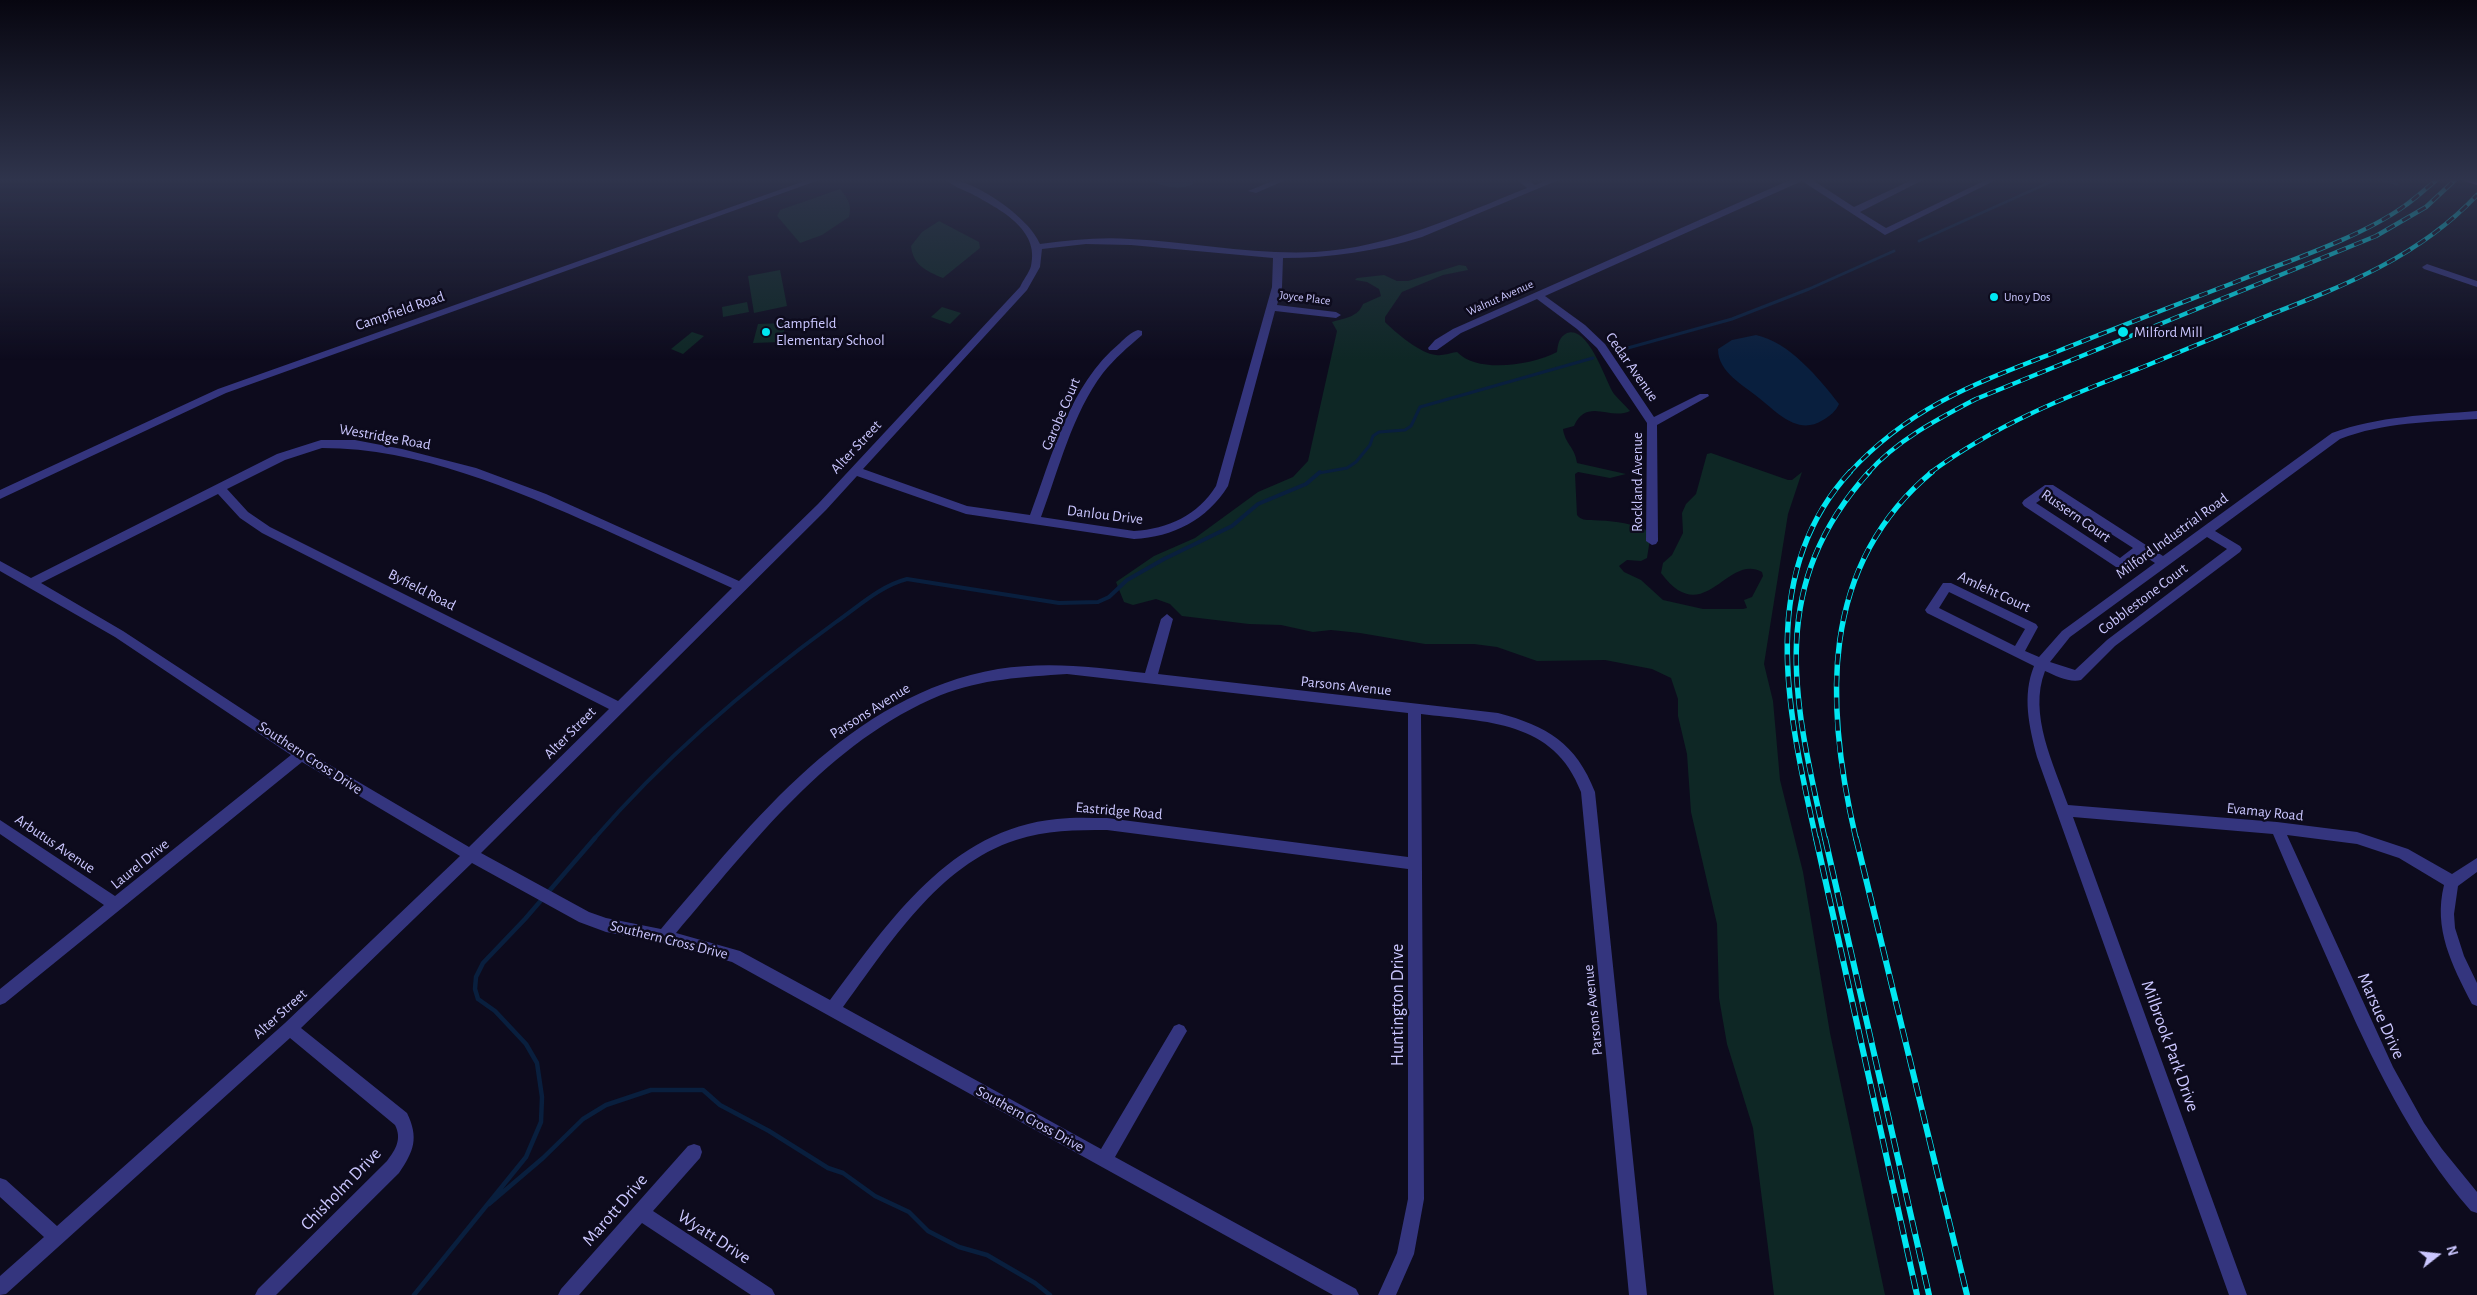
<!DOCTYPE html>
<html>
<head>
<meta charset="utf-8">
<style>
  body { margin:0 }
  #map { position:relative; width:2477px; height:1295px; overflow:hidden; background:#0d0b1d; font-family:"Alegreya Sans",sans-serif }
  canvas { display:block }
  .north { position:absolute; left:2412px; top:1230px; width:50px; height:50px; -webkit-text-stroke:4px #0d0b1d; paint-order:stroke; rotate:74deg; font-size:14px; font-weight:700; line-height:20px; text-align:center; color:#cbc7ff }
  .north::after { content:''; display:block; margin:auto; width:18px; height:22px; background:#cbc7ff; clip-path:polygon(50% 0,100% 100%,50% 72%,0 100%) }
</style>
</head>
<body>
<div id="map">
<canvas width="2477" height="1295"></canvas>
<div class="north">N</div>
</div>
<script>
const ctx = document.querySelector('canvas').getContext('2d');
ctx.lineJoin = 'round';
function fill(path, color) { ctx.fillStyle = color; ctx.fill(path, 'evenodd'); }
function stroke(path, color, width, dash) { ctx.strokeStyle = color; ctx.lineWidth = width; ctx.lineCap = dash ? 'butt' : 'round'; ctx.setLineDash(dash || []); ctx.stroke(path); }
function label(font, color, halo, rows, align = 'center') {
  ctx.font = font + ' "Alegreya Sans",sans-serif'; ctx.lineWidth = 5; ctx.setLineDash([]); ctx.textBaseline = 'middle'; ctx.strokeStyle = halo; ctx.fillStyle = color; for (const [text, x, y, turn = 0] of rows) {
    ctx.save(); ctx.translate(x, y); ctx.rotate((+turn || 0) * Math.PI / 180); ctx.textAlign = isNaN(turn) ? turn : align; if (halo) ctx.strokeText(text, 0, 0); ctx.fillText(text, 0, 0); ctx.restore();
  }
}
fill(new Path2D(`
  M840 189C848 199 852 204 849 217L822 235 800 243 777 216 780 210Z
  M939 221 979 242 980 248 943 278C926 271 913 265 911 246L922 232Z
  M1459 265 1466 266 1468 270 1443 275 1402 292 1385 317V322C1396 333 1421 354 1436 355 1443 356 1450 353 1457 352 1478 374 1532 365 1557 352 1558 344 1559 337 1567 333 1589 325 1606 383 1614 394 1619 400 1625 405 1630 411 1610 421 1587 397 1574 426L1563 429C1565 444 1575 447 1577 463L1626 474 1610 478 1578 472 1575 474 1577 515C1581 520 1586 520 1591 520 1613 521 1624 522 1645 529L1650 539 1647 558 1641 561 1627 560 1619 566 1624 572 1641 580 1663 600 1703 609H1743L1747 608 1744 600 1752 597 1763 576 1762 572C1727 552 1704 631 1661 573L1663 563 1672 555 1683 533 1682 513 1686 504 1696 494 1707 454 1711 453 1788 480H1792L1802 472 1788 514 1764 664 1773 701 1780 780 1803 872 1830 1033 1885 1295H1774L1753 1128 1727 1044 1719 998 1717 924 1691 812 1687 754 1678 716V699L1671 678 1652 669 1605 660 1537 661 1497 647 1474 644H1425L1360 633 1331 630 1313 632 1281 625 1249 624 1182 616 1170 604 1156 599 1133 605 1124 602 1116 582 1154 556 1195 538 1258 492 1293 477 1308 461 1337 331 1332 322C1345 318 1358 317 1363 304L1381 296 1379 289 1367 282 1355 280 1357 278 1384 275 1397 281H1408Z
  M780 270 787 306 754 313 748 276Z
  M747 302 749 312 723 317 722 307Z
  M942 307 961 313 950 324 931 317Z
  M786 323 781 342 753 343 758 324Z
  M692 332 704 336 683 354 671 349Z`), '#0e2725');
fill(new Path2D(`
  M1148 179H1193V184C1179 192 1161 186 1148 179Z
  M1756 335C1789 342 1819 378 1839 404 1836 411 1830 416 1823 420 1798 436 1778 413 1759 398 1743 385 1718 372 1718 349L1732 340Z`), '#091f3e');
stroke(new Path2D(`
  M2379 179 2397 184
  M1919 241 2057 179
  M1617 351 1732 319 1809 289 1894 251
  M1319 473 1347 468 1356 462 1370 445 1373 436 1379 432 1405 430 1411 426 1420 407 1593 358`), '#091f3e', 3);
stroke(new Path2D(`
  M594 839C665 757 749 685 836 622 859 606 880 586 907 579L1059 603 1098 602 1109 597 1127 580 1164 559 1232 526 1258 504 1306 484 1320 472`), '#091f3e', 4);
stroke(new Path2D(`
  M489 1204 543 1158 583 1119 606 1105 651 1090H703L720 1105 769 1131 828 1168 843 1173 875 1196 909 1212 928 1231 959 1247 987 1255 1035 1283 1050 1295
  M414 1295 526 1157 541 1122 542 1097 537 1063 526 1044 495 1011 478 999 475 989 476 977 483 963 525 919 595 838`), '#091f3e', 4.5);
fill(new Path2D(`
  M810 179H822L226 393 0 499V490L218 389Z
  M946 179C974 179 1030 218 1040 244 1070 240 1100 237 1130 239 1192 242 1253 255 1315 252 1392 247 1457 216 1527 188L1516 179H1526L1535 185 1550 179H1561L1422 237C1377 251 1331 258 1283 258L1282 287 1277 305 1336 312 1341 315 1336 318 1275 311 1228 486C1207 520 1173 537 1134 539L966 514 857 476 826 510 481 853 589 912 606 918 661 929C754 821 849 695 998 669 1048 661 1096 667 1145 673L1161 619 1167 614 1173 619 1158 674 1498 713C1547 726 1576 743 1595 792L1647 1295H1629L1581 792C1554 720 1486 722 1421 714L1424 1199 1414 1254 1396 1295H1378L1397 1253 1408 1199V869L1107 830C1076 830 1046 830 1016 840 938 865 889 945 843 1007L1101 1149 1174 1026 1179 1024 1184 1026 1187 1031 1184 1036 1115 1157 1356 1289 1359 1295H1333L732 962 664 943 606 932 579 922 472 863 301 1028 407 1113C419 1138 414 1151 399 1173L276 1295H255L258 1289 387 1161C396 1149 402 1139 395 1125L290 1038 6 1294 0 1295V1276L44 1237 0 1197V1178L6 1180 57 1226 285 1023 460 856 302 762 5 1003 0 1005V989L104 905 0 834V820L115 896 291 755 115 637 0 571V561L31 578 277 454 321 440H355L402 449 476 468 546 494 739 581 818 504 1020 287C1023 280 1029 273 1031 266 1040 229 999 209 972 194 964 190 951 186 946 179ZM1086 244 1131 245 1273 258 1272 287 1216 486C1198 515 1168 529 1134 531L1041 517C1059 469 1072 414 1103 373 1115 358 1128 347 1142 335V331L1138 330C1131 332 1125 338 1120 343 1069 385 1052 457 1030 515L967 506 863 469 1027 290 1040 267 1042 249ZM322 448C419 448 513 489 601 528 645 548 688 568 732 588L618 701 270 527 248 512 227 489 285 460ZM218 494 240 518 262 533 609 709 469 847 306 751 123 631 41 583ZM1067 674 1408 713V857L1107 818C1091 818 1074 817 1057 819 950 829 889 922 830 1000L740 951 676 933C752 844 829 741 941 695 981 679 1024 677 1067 674Z
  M1277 179H1288L1256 193 1248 191Z
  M1792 179H1811L1854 207 1914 179H1925L1860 212 1886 228 1988 179H1998L1885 235 1802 181 1545 296 1585 325 1605 344 1654 417 1700 394H1708L1709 396 1657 425 1658 541 1656 544 1652 545 1646 541 1647 423 1597 348 1577 329 1537 299 1461 333 1437 350H1429L1428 348 1435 340 1453 329Z
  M2427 264 2477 281V287L2424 269 2422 267Z
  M2477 411V419C2430 422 2384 422 2340 439L2215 531 2240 546 2242 549 2240 552 2115 646 2081 680C2070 683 2056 676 2045 671 2028 714 2054 765 2068 805L2277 822 2357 832 2408 849 2452 874 2477 858V872L2458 886 2454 914 2455 928 2464 956 2477 983V1006L2472 1004C2452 965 2433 929 2444 885L2399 858 2357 844 2287 835 2393 1067 2424 1123 2442 1149 2477 1192V1213L2471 1211C2410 1141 2372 1060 2335 976 2314 929 2293 881 2273 834L2073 817 2247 1295H2229L2037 757C2029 726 2022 696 2034 666L1927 613 1925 610 1943 583H1951L2036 624 2038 627 2025 651 2039 657 2062 631 2155 563 2141 554 2124 567H2116L2024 506 2022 503 2024 500 2045 485H2053L2163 556 2332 433C2379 416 2427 415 2477 411ZM2049 494 2133 548 2120 558 2036 503ZM2207 537 2227 549 2107 640 2075 670 2050 662 2070 637ZM1949 592 2025 629 2015 646 1939 608Z
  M694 1144 700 1146 702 1152 700 1158 653 1211 772 1289 775 1295H751L642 1223 579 1295H558L561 1289 688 1146Z`), '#34357e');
fill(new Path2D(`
  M2463 179H2477V185L2464 181Z`), '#b34eff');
const railFar2 = new Path2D(`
  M1849 473C1909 408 1971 385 2051 354 2113 329 2176 305 2238 281 2288 261 2359 238 2403 207 2415 199 2426 188 2438 179
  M1868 473C1897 440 1938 419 1976 399L2376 236 2426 207 2456 179
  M1930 473C1996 424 2068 396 2143 367 2185 350 2227 332 2269 315 2346 285 2420 256 2477 195`);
const railFar1 = new Path2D(`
  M1816 839C1789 716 1755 575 1850 472
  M1825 839C1794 701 1765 587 1869 472
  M1856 839C1825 707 1818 567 1932 472`);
const rail = new Path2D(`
  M1816 838 1917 1295
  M1825 838 1929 1295
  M1856 838 1967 1295`);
stroke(railFar2, '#00e7f2', 4.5);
stroke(railFar1, '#00e7f2', 5.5);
stroke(rail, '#00e7f2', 6);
stroke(railFar2, '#0d0b1d', 3, [9]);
stroke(railFar1, '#0d0b1d', 4, [11]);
stroke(rail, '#0d0b1d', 4.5, [14]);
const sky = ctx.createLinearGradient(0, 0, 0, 360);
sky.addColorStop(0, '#070610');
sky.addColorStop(0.5, '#2f344c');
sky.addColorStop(1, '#2f344c00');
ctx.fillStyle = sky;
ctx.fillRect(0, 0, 2477, 360);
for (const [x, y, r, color] of [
  [1994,297,5,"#00e7f2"],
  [766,332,5,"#00e7f2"],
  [2123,332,6,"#00e7f2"]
]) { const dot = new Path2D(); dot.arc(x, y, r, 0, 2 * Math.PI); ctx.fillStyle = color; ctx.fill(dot); stroke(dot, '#0d0b1d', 2); }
label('12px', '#cbc7ff', '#0d0b1d', [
  ["Uno y Dos",2004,297]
], 'left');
label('12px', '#cbc7ff', '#0d0b1d', [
  ["Joyce Place",1305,298,7],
  ["Walnut Avenue",1500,298,-24]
]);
label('15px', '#cbc7ff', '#0d0b1d', [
  ["Campfield Road",400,311,-19],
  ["Cedar Avenue",1632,367,55],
  ["Garobe Court",1061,414,-67],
  ["Westridge Road",385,437,10],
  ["Alter Street",856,447,-47],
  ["Rockland Avenue",1637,482,-90],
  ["Danlou Drive",1105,515,7],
  ["Russern Court",2076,516,35],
  ["Milford Industrial Road",2172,536,-36],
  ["Byfield Road",422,590,27],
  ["Amleht Court",1994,592,25],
  ["Cobblestone Court",2143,599,-37],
  ["Parsons Avenue",1346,686,6],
  ["Parsons Avenue",870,711,-32],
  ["Alter Street",570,733,-45],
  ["Southern Cross Drive",310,758,33],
  ["Eastridge Road",1119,811,5],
  ["Evamay Road",2265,812,6],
  ["Arbutus Avenue",55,844,34],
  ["Laurel Drive",140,864,-39],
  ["Southern Cross Drive",669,940,14],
  ["Parsons Avenue",1593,1010,-96],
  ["Alter Street",280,1014,-42],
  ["Southern Cross Drive",1030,1119,29]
]);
label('15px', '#cbc7ff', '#0d0b1d', [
  ["Campfield",776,323],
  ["Elementary School",776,340],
  ["Milford Mill",2134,332]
], 'left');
label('18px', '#cbc7ff', '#0d0b1d', [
  ["Huntington Drive",1398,1005,-90],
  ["Marsue Drive",2381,1016,66],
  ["Milbrook Park Drive",2170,1046,70],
  ["Chisholm Drive",341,1189,-46],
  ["Marott Drive",615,1210,-49],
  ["Wyatt Drive",714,1237,33]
]);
</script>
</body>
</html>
